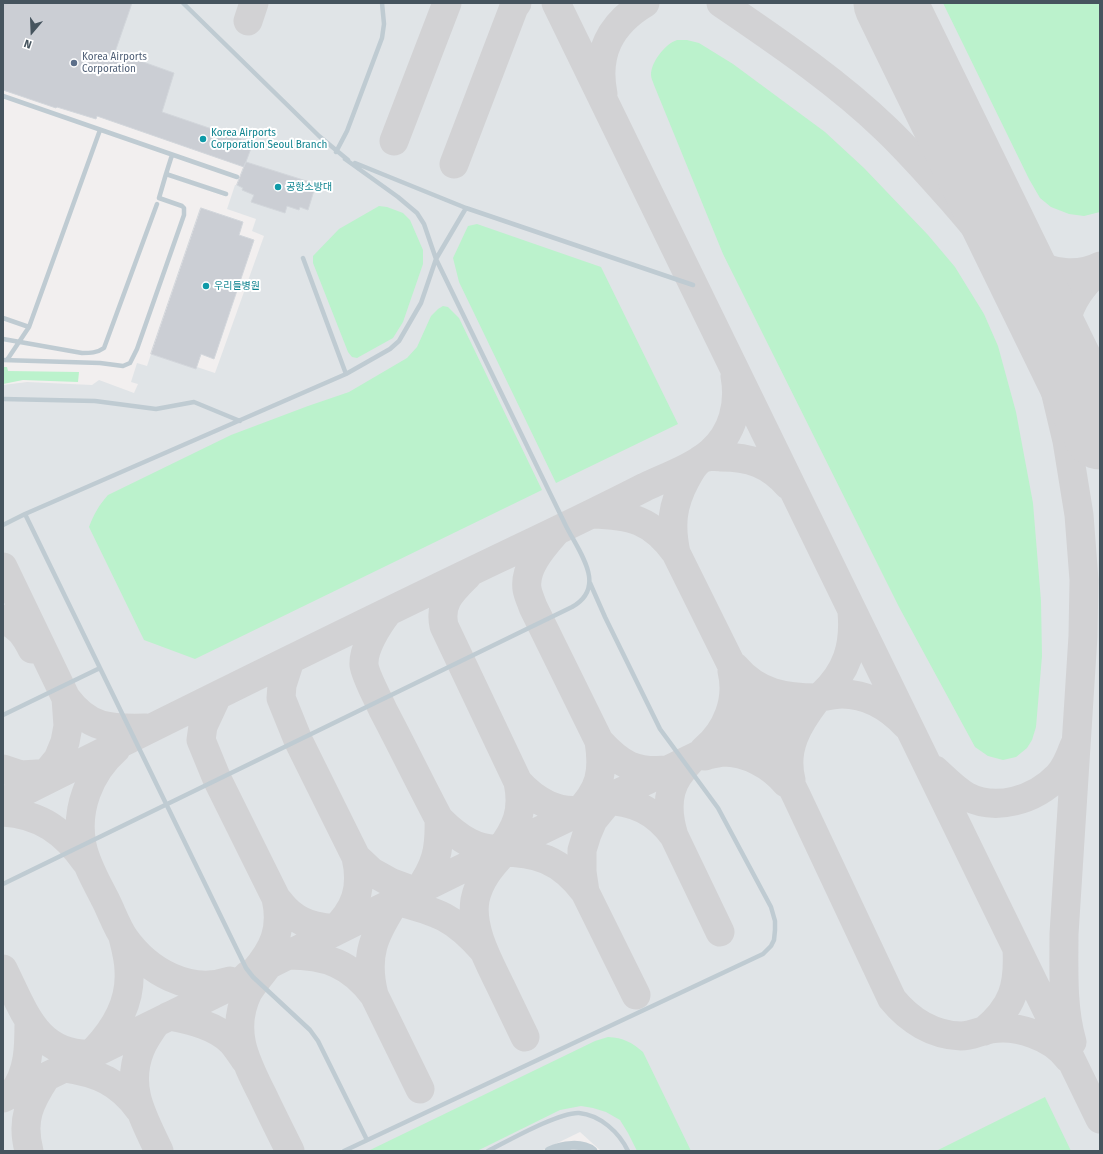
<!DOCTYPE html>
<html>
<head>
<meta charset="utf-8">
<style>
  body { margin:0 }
  #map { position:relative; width:1103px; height:1154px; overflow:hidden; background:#f2efef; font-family:"Fira Sans",sans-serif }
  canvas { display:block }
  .frame { position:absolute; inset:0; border:4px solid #46545e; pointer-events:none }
  .north { position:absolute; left:12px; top:12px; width:40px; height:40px; -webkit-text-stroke:3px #fff; paint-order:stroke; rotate:199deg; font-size:11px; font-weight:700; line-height:16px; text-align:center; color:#46545e }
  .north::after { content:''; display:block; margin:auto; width:14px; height:18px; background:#46545e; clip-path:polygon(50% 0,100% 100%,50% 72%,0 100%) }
</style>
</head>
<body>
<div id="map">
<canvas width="1103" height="1154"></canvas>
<div class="frame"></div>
<div class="north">N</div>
</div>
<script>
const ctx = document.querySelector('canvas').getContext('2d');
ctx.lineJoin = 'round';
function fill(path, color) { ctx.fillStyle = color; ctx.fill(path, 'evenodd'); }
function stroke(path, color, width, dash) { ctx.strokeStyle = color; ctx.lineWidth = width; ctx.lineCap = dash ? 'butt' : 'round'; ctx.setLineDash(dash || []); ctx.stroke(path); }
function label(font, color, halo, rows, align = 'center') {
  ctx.font = font + ' "Fira Sans","Noto Sans KR",sans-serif'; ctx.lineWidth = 4; ctx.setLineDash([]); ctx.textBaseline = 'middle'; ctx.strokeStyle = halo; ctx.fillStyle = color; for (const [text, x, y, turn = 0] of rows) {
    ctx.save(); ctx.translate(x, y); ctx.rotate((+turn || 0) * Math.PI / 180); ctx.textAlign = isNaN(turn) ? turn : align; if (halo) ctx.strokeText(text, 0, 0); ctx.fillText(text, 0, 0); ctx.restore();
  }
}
fill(new Path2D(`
  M3 3H1100V1151H601L580 1132 541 1151H3V385L27 382 92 385 99 380 134 393 138 384 131 382 137 363 147 366 151 354 196 369 197 367 215 373 264 236 252 231 256 219 227 209 235 185H237L244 167 97 116 96 119 57 107 56 108 3 90Z`), '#e0e4e7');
fill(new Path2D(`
  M943 3H1100V212L1084 216 1069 214 1051 207 1040 198 1029 179Z
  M687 40 699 43 733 64 825 132 864 168 928 235 955 267 984 314 998 346 1016 412 1033 503 1041 601 1042 656 1036 727 1032 740 1027 748 1016 757 1003 760 988 756 975 747 899 607 723 254 654 85C653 82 651 78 651 75 651 62 665 44 677 40 680 40 684 40 687 40Z
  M379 206 387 207 403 213 410 220 423 250V264L403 322 393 338 357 358 352 357 348 352 313 263V256L339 229Z
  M477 224 601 267 678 424 556 483 459 282 453 258 468 226Z
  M443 306 448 307 459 318 542 490 195 659 144 640 89 527C94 514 99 505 108 495L231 435 308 406 349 392 407 358 417 347 431 316 438 309Z
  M3 367H7L8 371 79 372 78 382 23 380 3 384Z
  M608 1037C624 1038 631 1042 643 1052L691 1151H637L628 1133 620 1120 606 1112 593 1108 581 1106 560 1110 477 1151H368L595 1041Z
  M1045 1097 1071 1151H936Z`), '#bbf2cc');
stroke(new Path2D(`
  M556 3 1100 1119
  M721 3C778 42 836 81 886 129 910 152 932 177 954 202 971 222 989 242 1003 265
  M248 21 254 3
  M603 94C595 54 610 24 645 3
  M394 141 447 3
  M454 164 514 7 517 3
  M997 223 1053 382 1067 441 1079 515 1084 580 1083 636 1064 934C1064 970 1062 1007 1072 1042
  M1003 236C1011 245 1020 255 1031 261 1050 274 1079 277 1100 266
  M1054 351 1089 411
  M1064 360C1061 333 1066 308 1083 287 1088 280 1095 275 1100 269
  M592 514C631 515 652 520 676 553L796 795 892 999C909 1020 933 1035 961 1036 971 1036 980 1031 991 1029 1017 1025 1052 1036 1068 1058
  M555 533C542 548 524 568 527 589 528 595 531 601 533 607L599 741C621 765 635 773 668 770
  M676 553C670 525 672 505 686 479 690 472 693 465 700 460 705 456 715 456 721 457 750 457 769 464 788 485
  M3 567 66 698 68 726 65 742 58 759 40 781
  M467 576C451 592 439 603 444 626L518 782C535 801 559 815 585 809
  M388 612C378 625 363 648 364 665 365 675 378 699 383 710 402 746 420 783 439 819 457 837 479 854 506 848
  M3 619C19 627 24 633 32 649
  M290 660 282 685 281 698 298 740 356 857 372 872 390 882 409 889 424 888
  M735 667C758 694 785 698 818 698
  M217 696 203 726 201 740 217 779 276 898C281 904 285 910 291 914 304 925 325 930 342 928
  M820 697C827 696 835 694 842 694 867 694 889 707 906 725
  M66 698C89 729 110 729 146 728
  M116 749C89 773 75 810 82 845 86 865 97 883 106 901 112 913 117 928 125 939 148 971 189 995 230 981
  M704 750C727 731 739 700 732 671
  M705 756C711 754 717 753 723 752 747 752 771 765 786 783
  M692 759C687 764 682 770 678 776 666 794 668 817 674 836L720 932
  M3 769 21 775 54 773
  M935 770C945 779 954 789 966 796 996 812 1035 800 1058 776 1066 768 1070 757 1074 746
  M791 780C783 748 798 724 817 699
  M611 798 593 820 587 834 582 850V872L585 892 636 995
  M603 800C634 801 656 811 674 836
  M3 802C167 720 330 639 495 560 546 536 596 512 645 487 666 477 694 467 711 452 733 433 740 404 735 376
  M3 812C40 814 65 832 86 862
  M578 812C600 790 604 772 599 741
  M499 851C517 828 524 810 518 782
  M505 851C491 866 479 880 475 900 470 929 489 962 501 987 509 1004 517 1020 525 1037
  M496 852C536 851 561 860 585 892
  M418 891C436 866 440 850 439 819
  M396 901C438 912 454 917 483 950
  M395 902C374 935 364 955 374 995L420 1089
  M333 931C356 909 363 888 356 857
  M288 955C326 955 351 964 374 995
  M266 968C260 976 253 984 248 992 229 1031 246 1062 263 1096 272 1115 281 1133 290 1151
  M3 969C24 1011 37 1057 93 1054
  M254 972C274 949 283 929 276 898
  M169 1016C191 1020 217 1026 232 1042 237 1048 241 1054 245 1060
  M156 1023C150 1032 144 1040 140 1050 125 1088 143 1117 159 1151
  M984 1031C1013 1007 1019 986 1017 949
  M95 1050C115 1029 131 1002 129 971 129 960 126 949 123 937
  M65 1068C98 1073 119 1082 139 1109
  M13 1093C29 1072 29 1047 29 1022
  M3 1098 243 980 248 975C380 909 513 842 647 780 685 762 722 743 760 726 780 716 806 711 822 695 847 672 855 646 852 612
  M29 1151C21 1120 29 1103 46 1077`), '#d2d2d4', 29);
stroke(new Path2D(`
  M890 3 1100 433`), '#d2d2d4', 73);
const building = new Path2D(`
  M3 3H132L115 52 174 73 162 112 253 143 244 167 97 116 96 119 57 107 56 108 3 90Z
  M246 162 316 184 308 210 300 207 299 210 287 206 285 213 251 202 254 195 242 190 243 188 237 185Z
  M201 208 243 222 239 235 254 240 214 359 201 354 196 369 151 354Z`);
fill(building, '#cbced4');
stroke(building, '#d2d6db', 1);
stroke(new Path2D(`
  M183 3 319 136 348 160
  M3 96 237 177
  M336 152 347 131 382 38 384 24 382 3
  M355 163 466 208 693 285
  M166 174 172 155
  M303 258 346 374
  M3 318 29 327 7 360
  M29 327 100 130
  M3 339 82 353C90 353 97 353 104 348L157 204
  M3 360 100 363 123 366 130 363 137 349 184 215V208L182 206 159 198 166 174 226 194
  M3 399 95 401 156 409 194 402 240 421
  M25 514 346 374 390 349 399 341 421 303 436 259 466 208
  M3 525 25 514 246 968 253 977 310 1030 318 1041 367 1140
  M3 715 100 668
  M3 884 572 607C608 587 579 552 566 526L436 259 424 224 417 213 398 197 345 159
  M344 1151 763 954 771 946 774 940 775 930V921L771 907 718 808 660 729 605 617 590 583
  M488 1151C508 1141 559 1112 579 1113 600 1115 619 1132 628 1151`), '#bfcbd2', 4.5);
stroke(new Path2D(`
  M549 1151C562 1145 582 1142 593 1151`), '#bfcbd2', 9);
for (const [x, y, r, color] of [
  [74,63,4,"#5c6f8a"],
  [203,139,4,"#0f9aa8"],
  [278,187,4,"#0f9aa8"],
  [206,286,4,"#0f9aa8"]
]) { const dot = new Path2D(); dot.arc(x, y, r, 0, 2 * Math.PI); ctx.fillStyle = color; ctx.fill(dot); stroke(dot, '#fff', 1.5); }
label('10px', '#4e5e75', '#fff', [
  ["Korea Airports",82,57],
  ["Corporation",82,69]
], 'left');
label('10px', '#0d838f', '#fff', [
  ["Korea Airports",211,133],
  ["Corporation Seoul Branch",211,145],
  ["공항소방대",286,187],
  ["우리들병원",214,286]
], 'left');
</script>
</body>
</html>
